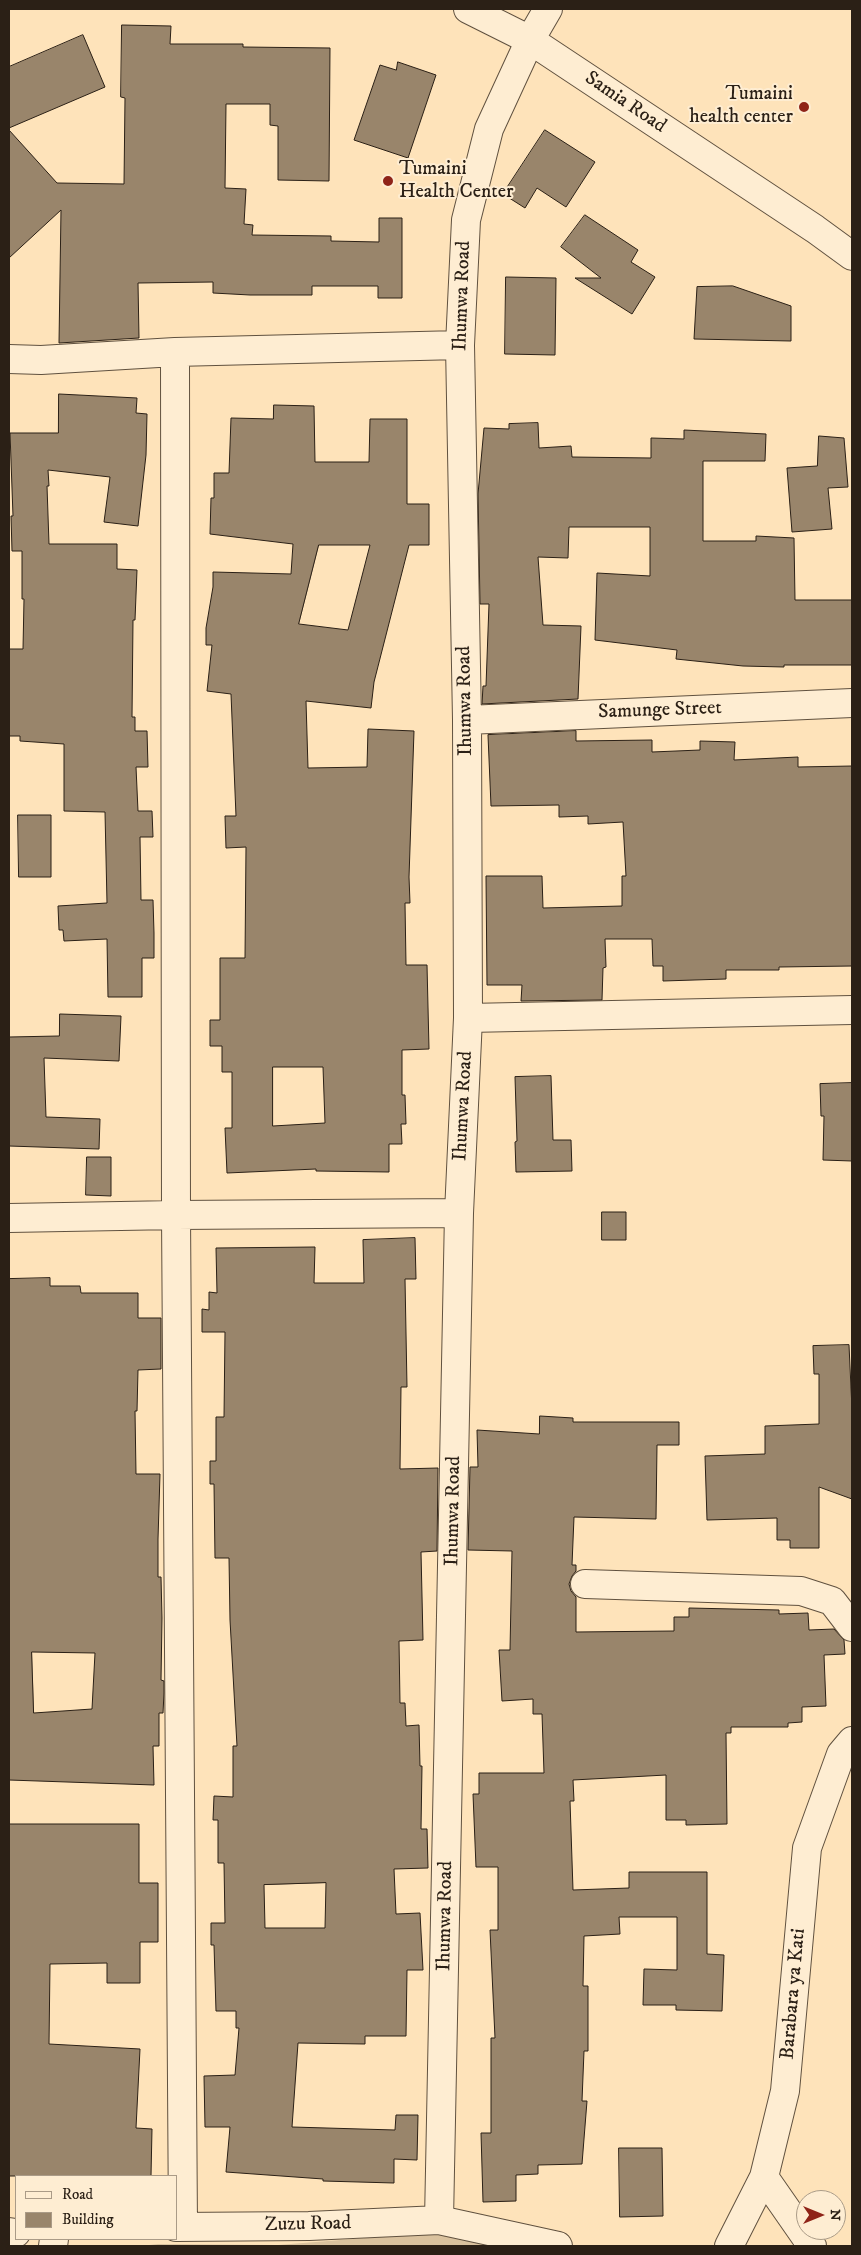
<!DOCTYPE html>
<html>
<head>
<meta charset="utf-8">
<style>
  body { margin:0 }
  #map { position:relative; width:861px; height:2255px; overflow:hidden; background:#fee3ba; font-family:"IM FELL DW Pica",serif }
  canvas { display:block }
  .frame { position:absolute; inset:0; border:10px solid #2b2016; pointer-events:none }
  .legend { position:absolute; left:15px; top:2175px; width:162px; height:65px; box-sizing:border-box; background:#feedd2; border:1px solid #aa9b87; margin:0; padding:6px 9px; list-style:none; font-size:15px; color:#2b2016 }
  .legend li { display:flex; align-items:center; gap:10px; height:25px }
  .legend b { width:25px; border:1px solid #aa9b87 }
  .north { position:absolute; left:796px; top:2190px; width:50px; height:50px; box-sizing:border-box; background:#feedd2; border:1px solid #aa9b87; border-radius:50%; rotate:90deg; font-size:14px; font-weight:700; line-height:20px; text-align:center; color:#2b2016 }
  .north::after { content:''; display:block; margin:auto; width:18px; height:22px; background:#8f2418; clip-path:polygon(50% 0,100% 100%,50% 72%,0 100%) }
</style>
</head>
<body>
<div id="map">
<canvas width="861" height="2255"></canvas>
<div class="frame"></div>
<ul class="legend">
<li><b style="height:6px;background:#feedd2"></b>Road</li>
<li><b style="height:14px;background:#99856b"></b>Building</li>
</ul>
<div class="north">N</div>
</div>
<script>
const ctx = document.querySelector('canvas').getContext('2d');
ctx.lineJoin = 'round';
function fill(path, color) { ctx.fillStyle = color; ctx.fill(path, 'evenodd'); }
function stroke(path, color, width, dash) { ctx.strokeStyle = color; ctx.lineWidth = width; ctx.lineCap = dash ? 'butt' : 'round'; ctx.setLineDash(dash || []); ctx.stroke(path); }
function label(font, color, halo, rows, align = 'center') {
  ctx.font = font + ' "IM FELL DW Pica",serif'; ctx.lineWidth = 4; ctx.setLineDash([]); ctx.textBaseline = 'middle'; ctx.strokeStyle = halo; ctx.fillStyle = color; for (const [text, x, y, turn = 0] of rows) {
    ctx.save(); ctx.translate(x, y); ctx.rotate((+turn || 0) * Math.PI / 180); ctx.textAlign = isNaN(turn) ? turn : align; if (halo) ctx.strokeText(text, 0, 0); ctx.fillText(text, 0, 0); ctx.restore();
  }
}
fill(new Path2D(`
  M441 2232 485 2240 487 2246H140L158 2244 278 2245Z`), '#dac29e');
const building = new Path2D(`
  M122 25 171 26 170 44H243V47L330 48 329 181 278 180V126L270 125V104H226L225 188 246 189 244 224 253 225 252 235 331 236V241L379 242V218H402V298H378V286H312V295H250L213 293V282L138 283 139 338 59 343 61 210 9 258V130L57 183 124 184 125 98 121 97Z
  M83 35 105 87 9 128V67Z
  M398 62 436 75 408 158 354 140 380 65 396 70Z
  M545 130 595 162 566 207 537 188 525 208 503 194Z
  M585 215 638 250 631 262 655 277 632 314 575 278H601L561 247Z
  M506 277 556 278 555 355 505 354Z
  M733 286 791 306V341L694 339 697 287Z
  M59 394 137 398 136 413 147 414 146 455 138 526 104 522 110 477 48 470 49 486H47L49 544H117V569L137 570 135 620H133L132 717H135V731H147L148 767H136L138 811H152L153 837H140L141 900H153L154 933V958H142V997H108L107 939 64 941 63 930H59L58 906 107 903 105 812 64 811V744L20 741V736H9V649H23L24 599H22V551H12L11 516H13L10 433H58Z
  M274 405 314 406 315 462H369L370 419H407V504H429V545H409L374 682 371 708 306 701 308 768 367 767 368 729 414 731 409 877 410 903H405L406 965H427L429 1049 402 1050V1095H405L406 1124H401L402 1144H389V1172L316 1171V1169L227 1173 225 1128H232V1072H222V1046H210V1020H220V958H245L246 847 226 848 225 816H236L231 694 207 691 212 645H206V628L213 587V572L291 574 293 544 210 534 211 498H214V473H229L231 418 273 419ZM319 545H370L348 630 299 624ZM273 1067H323L325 1123 273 1126Z
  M538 423 539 448 571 446 572 457 651 458V438L684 439V430L766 434 765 461H703V541H756V536L794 538 795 600H852V665H784V667L743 666 676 659 677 650 595 640 597 573 650 576V527H569L568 558 538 557 543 625 581 626 578 699 482 704 483 686H486L489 604H480L478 494 484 428 509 429V424Z
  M819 436 844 438 848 487 828 488 832 529 792 532 787 468 817 466Z
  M576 731V741L652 740V752L700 750V741L735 742 734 760 798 757V767L852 766V966L779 967V970H726V979L663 981V966H653L652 939H605L606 967 603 968 602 1000 521 1001 522 985H487L486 876H542L543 908 622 906V876H626L623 822 588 824V816L559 817V805L491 806 488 735Z
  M18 815H51V877H19Z
  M60 1014 121 1016 119 1061 44 1058 46 1117 100 1119 99 1149 9 1146V1037L59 1036Z
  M551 1076 553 1140H571L572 1171 516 1172 515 1142 517 1141 515 1077Z
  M852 1083V1161L823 1160 824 1116H821L820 1084Z
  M87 1157H111V1196L86 1195Z
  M602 1212H626V1240H602Z
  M415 1238 416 1279H405L407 1387H401L400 1469 438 1468 437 1551 421 1552 423 1640 399 1641 400 1703H405L406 1726 419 1725 420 1766H422L421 1829H427L428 1868 394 1869 396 1914 420 1913 423 1970H407L406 2036H365V2044L298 2043 292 2127 395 2130 396 2115H418L417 2160 394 2159V2183L323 2181V2179L226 2172 230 2127H205L204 2076 235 2075 239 2028H236V2011H216L214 1945H211V1923H225L224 1863H218V1820H213L214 1796 233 1797V1746H237L230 1620 229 1558H215L214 1484H210V1461H216V1417H224L225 1332H202V1309L209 1310V1292L217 1293 216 1248 315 1247 314 1283H364L363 1240ZM326 1883 325 1928H265L264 1885Z
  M50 1278V1286H80L81 1293H138V1318H161V1369L138 1370 137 1411H135L136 1474H160L158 1539V1577H161L162 1618 161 1680 164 1681V1693L163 1713H159V1746H153L154 1785 9 1780V1279ZM32 1652 95 1653 92 1709 34 1713Z
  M849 1345 852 1409V1499L819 1487V1548H790V1540H777V1518L707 1520 705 1456 765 1454V1426L819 1424V1374H814L813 1346Z
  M540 1416 573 1418V1422H679V1445H657L656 1519 574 1517 572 1565H576V1571L572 1576 569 1584 571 1591 576 1597V1632L674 1631V1617H689V1608L779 1610V1614L808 1613 809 1630 834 1629 844 1640 845 1654 824 1655 826 1706 802 1707V1722L788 1723V1727H731V1733H726L727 1824 686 1825V1820H666V1775L573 1780 574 1801H570L573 1890 629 1888V1872H707V1954L724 1955 722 2011 676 2010V2005H643L644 1969 677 1970V1917H619L620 1934 584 1936 583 1986H588V2051H584L582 2101H587L582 2164 538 2165V2174L516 2175V2201L483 2202 481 2133H491V2038H495L490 1930H498V1867H476L473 1794H479V1773H544L542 1714H533V1699L502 1701 499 1650H510L512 1551 468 1550 470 1467H478L477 1430 539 1434Z
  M9 1824H139V1883H158V1942H140V1983H107V1963L50 1964 49 2044 140 2049 136 2128 152 2129 151 2176H9Z
  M619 2148H662L663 2216 620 2217Z`);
fill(building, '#99856b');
stroke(building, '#2b2016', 1);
const minor = new Path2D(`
  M468 9 530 40 815 229 852 256
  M175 352 176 1215 183 2226
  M9 359 41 360 175 352 460 345
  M467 720 852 703
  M468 1018 852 1010
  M9 1218 176 1215 459 1213
  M585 1584 801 1591 832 1601 852 1627
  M764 2177 812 2246
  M439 2220 459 1213 468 1018 467 720 460 345 466 220 489 129 530 40 548 9
  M176 2227 309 2226 439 2220 558 2246
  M9 2232 16 2233
  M53 2246 54 2239
  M729 2246 764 2177 785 2091 807 1848 841 1754 852 1741`);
stroke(minor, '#60513f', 30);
stroke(minor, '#feedd2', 28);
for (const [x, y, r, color] of [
  [804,107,6,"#8f2418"],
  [388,181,6,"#8f2418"]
]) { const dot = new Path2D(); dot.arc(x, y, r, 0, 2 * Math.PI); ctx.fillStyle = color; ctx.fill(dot); stroke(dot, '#feedd2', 2); }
label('20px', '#2b2016', '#feedd2', [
  ["Tumaini",793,95],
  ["health center",793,118],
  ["Tumaini",399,170,"left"],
  ["Health Center",399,193,"left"]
], 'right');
label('20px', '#2b2016', '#feedd2', [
  ["Samia Road",625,103,34],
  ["Ihumwa Road",463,296,-88],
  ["Ihumwa Road",466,701,-91],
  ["Samunge Street",660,711,-2],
  ["Ihumwa Road",464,1106,-87],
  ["Ihumwa Road",454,1511,-89],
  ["Ihumwa Road",446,1916,-89],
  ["Barabara ya Kati",794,1994,-85],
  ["Zuzu Road",308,2225,-1]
]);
</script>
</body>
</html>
